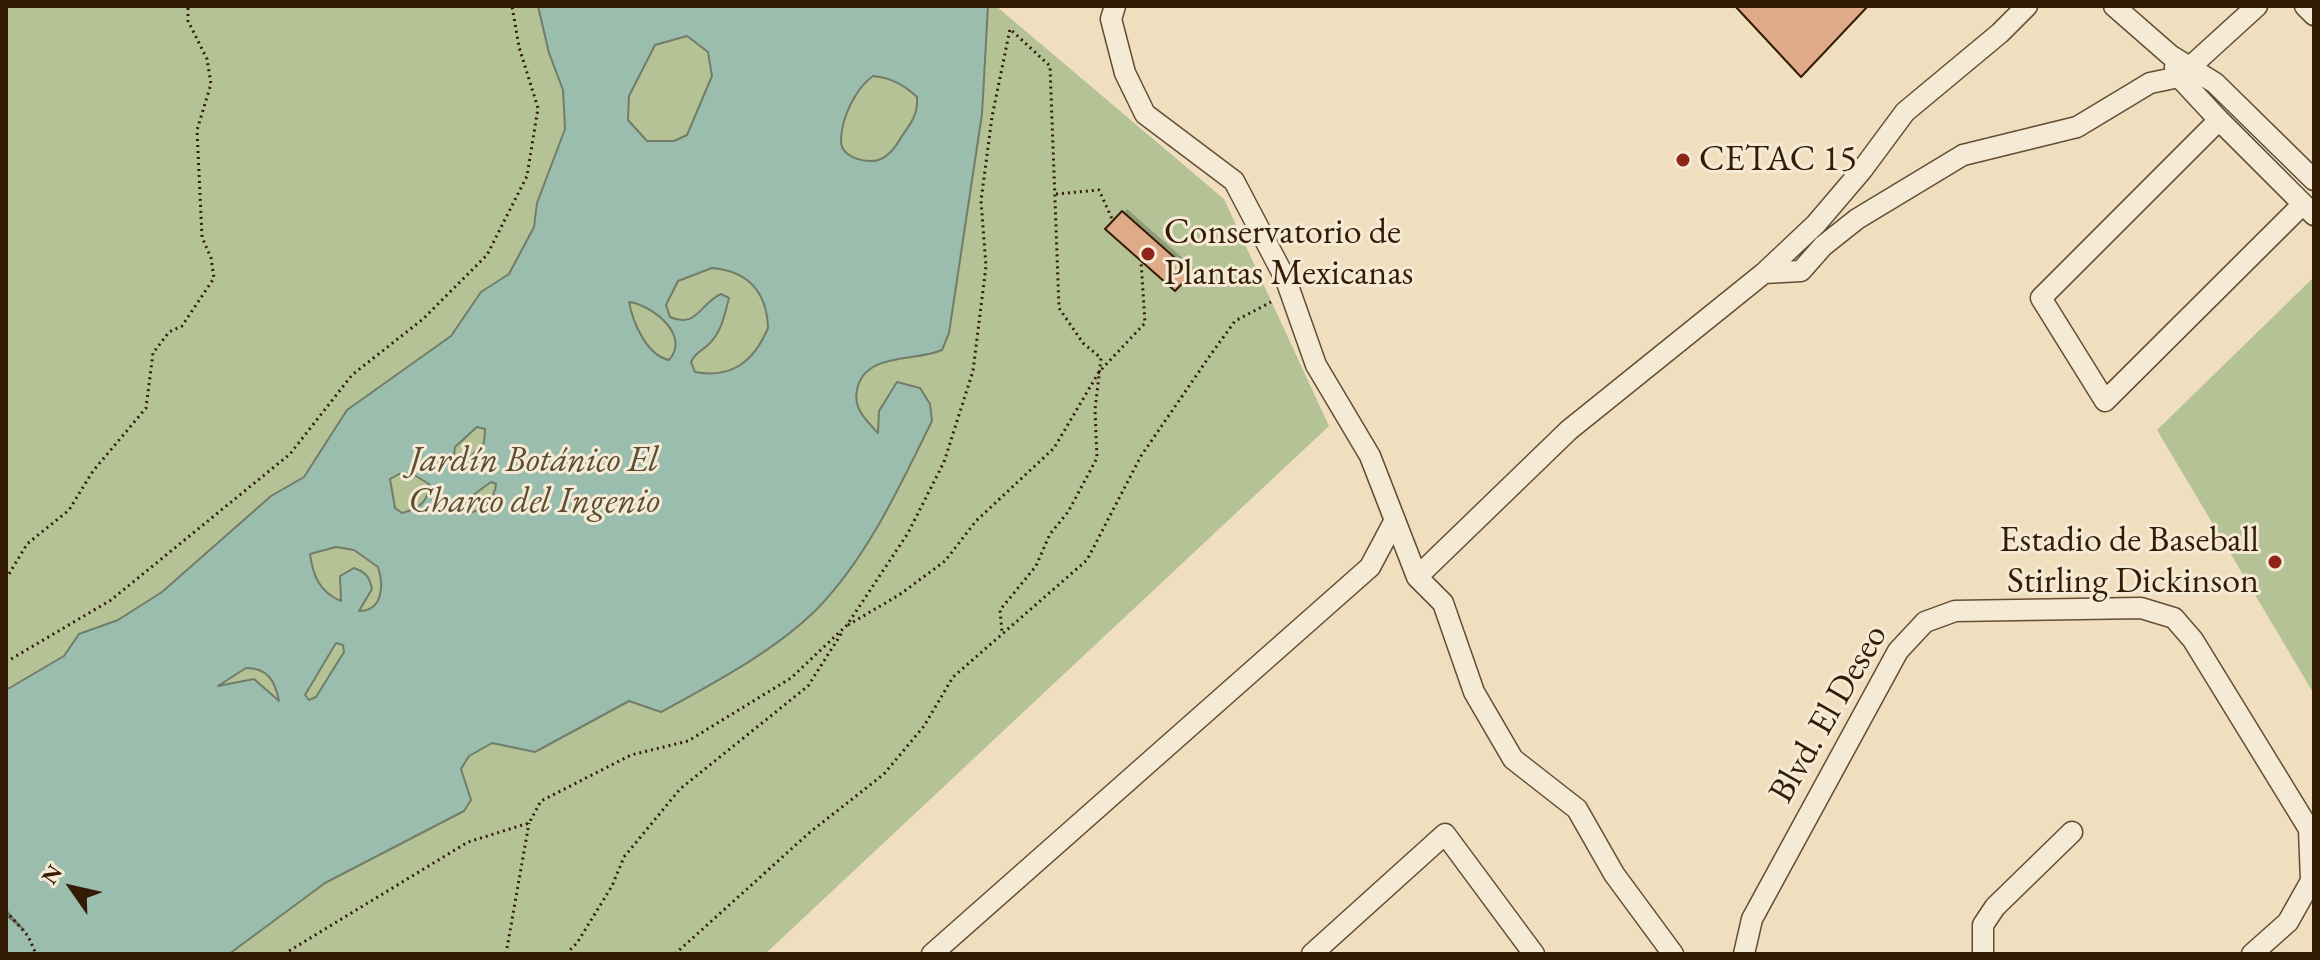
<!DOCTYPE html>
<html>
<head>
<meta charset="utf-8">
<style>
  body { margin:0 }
  #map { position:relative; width:2320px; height:960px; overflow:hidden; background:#f0dfbf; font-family:"EB Garamond",serif }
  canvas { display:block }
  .frame { position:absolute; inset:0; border:8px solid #341c04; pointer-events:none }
  .north { position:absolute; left:32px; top:848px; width:80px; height:80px; -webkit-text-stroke:6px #f5ead5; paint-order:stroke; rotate:304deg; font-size:22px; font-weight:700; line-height:32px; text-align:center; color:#341c04 }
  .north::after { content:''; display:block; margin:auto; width:28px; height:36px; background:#341c04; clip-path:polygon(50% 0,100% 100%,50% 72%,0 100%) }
</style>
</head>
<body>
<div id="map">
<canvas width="2320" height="960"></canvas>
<div class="frame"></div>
<div class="north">N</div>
</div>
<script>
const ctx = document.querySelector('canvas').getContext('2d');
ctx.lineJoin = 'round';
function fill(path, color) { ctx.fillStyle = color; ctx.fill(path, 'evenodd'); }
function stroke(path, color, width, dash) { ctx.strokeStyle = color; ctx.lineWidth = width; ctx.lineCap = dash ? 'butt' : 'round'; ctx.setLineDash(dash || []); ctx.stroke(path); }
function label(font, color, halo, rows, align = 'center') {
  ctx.font = font + ' "EB Garamond",serif'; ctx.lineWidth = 6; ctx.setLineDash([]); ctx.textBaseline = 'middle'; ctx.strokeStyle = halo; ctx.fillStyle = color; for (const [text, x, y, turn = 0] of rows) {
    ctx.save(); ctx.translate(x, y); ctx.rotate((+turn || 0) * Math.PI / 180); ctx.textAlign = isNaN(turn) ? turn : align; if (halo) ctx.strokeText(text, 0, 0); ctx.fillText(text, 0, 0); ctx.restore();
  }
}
fill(new Path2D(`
  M6 6H996L1224 199 1329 426 765 954H6Z
  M2314 277V694L2157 430Z`), '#b5c295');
const water = new Path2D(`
  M538 6H988L982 114 949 333 942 350C915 362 864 352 857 390 853 409 866 420 878 433L879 411 897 382 920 388 930 404 932 421C900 485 869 555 818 608 775 651 714 683 661 712L629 701 535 752 492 743 469 756 461 769 471 800 464 811 325 883 229 954H6V915L24 930 6 911V690L64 656 79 634 118 620 162 592 271 496 304 477 347 410 451 336 481 292 509 274 534 227 537 203 565 129 563 90 549 53ZM687 36 708 52 712 76 687 135 674 141H647L628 120 629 96 655 45ZM873 76C891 78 903 84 917 97 918 114 912 122 902 136 897 145 890 155 881 159 869 165 841 158 841 141 841 119 855 89 873 76ZM712 268C748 271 767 292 768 328 754 361 732 379 695 372L691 362C696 351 703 351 710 343 722 331 725 313 729 298L721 294C700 303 697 329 670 317L666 305 678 281ZM629 302C652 305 691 335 669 360 646 355 633 322 629 302ZM477 427 485 429 484 443 470 457 459 460 454 455 455 447ZM411 473 429 484C429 502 418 509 402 513L395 508 390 479 399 474ZM491 482 496 484C495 497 485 508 473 512L468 509 469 498ZM336 547 354 550 378 567C384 585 383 611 359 611L372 589C370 578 366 572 354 568L340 576 341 601C319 592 313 575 310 554ZM336 643 343 645 344 652 316 697 309 700 305 695ZM246 668C268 668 275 681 279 701L254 679 218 686Z`);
fill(water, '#9bbdad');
stroke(water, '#727d69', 2);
fill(new Path2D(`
  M1127 209 1194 268 1175 288 1108 229Z`), '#0003');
const building = new Path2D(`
  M1735 6H1868L1801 77Z
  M1122 211 1192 273 1175 291 1105 229Z`);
fill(building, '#dfaa87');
stroke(building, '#341c04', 2);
const minor = new Path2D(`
  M1115 6 1111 19 1125 73 1145 114 1234 181 1286 280 1316 365 1370 456 1417 577 1443 603 1474 692 1513 759 1577 809 1614 874 1673 954
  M2114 6 2170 55 2215 83 2314 180
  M2305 6 2314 15
  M2175 67 2179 77 2219 120 2314 215
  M2219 120 2041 298 2105 401 2303 204
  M1764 273 1801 271 1823 246 1857 219 1963 155 2077 127 2150 83 2179 77 2257 6
  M1417 577 1569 430 1764 273 1816 224 1862 170 1905 112 2000 33 2027 6
  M932 954 1370 567 1395 520
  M1312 954 1445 834 1534 954
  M1744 954 1752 919 1898 651 1925 622 1955 611 2141 608 2174 618 2193 640 2309 829 2311 881 2288 922 2252 954
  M1983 954V925L1995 907 2072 832`);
stroke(minor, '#634d33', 23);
stroke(new Path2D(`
  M1056 194 1099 190 1113 221
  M6 579 27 544 69 510 93 471 146 408 153 353 169 332 182 326 214 278 211 258 202 237 197 130 211 84 207 59 188 21V6
  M848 625 899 595 945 561 976 521 1054 448 1099 372 1145 323 1141 261
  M6 662 111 600 290 454 352 375 423 319 487 255 527 176 538 108 519 47 512 6
  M6 911 28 936 36 954
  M284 954 468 842 529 823 541 801 631 755 688 741 791 678 847 625 908 533 944 462 973 371 986 266 981 201 992 117 1010 29 1050 66 1059 308 1083 343 1101 358 1095 410 1097 458 1068 512 1050 534 1036 566 1000 610 1002 633
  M506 954 529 823
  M566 954 577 943 612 886 624 857 680 789 808 686 843 631
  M675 954 809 833 884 774 924 726 953 677 1087 560 1141 456 1209 357 1235 321 1271 302`), '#341c04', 3, [2, 4]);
stroke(minor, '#f5ead5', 20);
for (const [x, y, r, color] of [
  [1683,160,8,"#8f2418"],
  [1148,254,8,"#8f2418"],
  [2275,562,8,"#8f2418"]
]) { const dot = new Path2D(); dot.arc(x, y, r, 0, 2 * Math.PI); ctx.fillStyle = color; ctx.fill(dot); stroke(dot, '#f5ead5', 3); }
label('36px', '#341c04', '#f5ead5', [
  ["CETAC 15",1699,160],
  ["Conservatorio de",1164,233],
  ["Plantas Mexicanas",1164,274],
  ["Estadio de Baseball",2259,541,"right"],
  ["Stirling Dickinson",2259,582,"right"]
], 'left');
label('italic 36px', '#5b4e30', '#f5ead5', [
  ["Jardín Botánico El",534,461],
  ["Charco del Ingenio",534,502]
]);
label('36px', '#341c04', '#f5ead5', [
  ["Blvd. El Deseo",1829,714,-60]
]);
</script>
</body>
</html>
